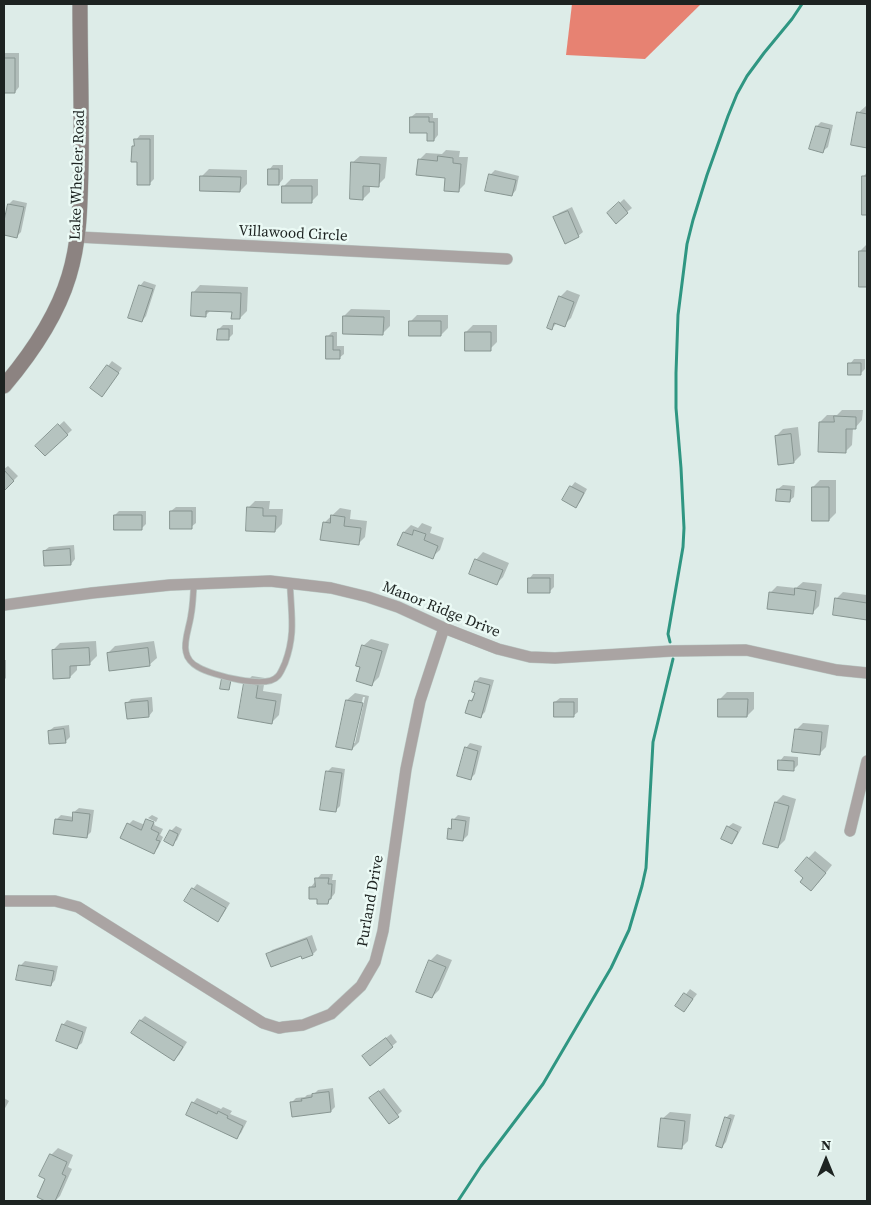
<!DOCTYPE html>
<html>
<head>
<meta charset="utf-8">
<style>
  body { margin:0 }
  #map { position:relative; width:871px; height:1205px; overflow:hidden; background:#ddece8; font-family:"Source Serif 4",serif }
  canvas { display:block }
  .frame { position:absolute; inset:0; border:5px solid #1d2321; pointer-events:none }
  .north { position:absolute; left:801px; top:1135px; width:50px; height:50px; -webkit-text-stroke:4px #ebfaf5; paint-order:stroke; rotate:0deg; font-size:14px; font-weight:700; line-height:20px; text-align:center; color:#1d2321 }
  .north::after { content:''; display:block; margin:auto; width:18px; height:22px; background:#1d2321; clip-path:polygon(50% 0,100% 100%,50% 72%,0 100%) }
</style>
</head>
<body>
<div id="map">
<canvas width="871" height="1205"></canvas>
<div class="frame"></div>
<div class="north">N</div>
</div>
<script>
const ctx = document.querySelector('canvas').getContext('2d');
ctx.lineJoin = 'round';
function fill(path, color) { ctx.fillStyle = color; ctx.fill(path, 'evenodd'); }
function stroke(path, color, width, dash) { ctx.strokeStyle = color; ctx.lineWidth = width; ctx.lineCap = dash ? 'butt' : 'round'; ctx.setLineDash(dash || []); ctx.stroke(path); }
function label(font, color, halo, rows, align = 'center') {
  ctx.font = font + ' "Source Serif 4",serif'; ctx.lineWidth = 5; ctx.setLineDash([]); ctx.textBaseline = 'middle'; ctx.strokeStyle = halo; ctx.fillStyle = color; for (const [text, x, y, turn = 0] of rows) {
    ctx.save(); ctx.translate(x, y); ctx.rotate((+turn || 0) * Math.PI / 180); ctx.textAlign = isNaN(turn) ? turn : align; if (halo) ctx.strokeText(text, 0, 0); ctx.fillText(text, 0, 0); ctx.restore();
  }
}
fill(new Path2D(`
  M572 4H701L645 59 566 55Z`), '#e78272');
fill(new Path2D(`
  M5 53H19V87L15 92H4V54Z
  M866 106H867V147L852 144 858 113Z
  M416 113H433V118H438V135L434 140 428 132 411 117Z
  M821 122 833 125 828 147 823 151 811 148 817 126Z
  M140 135H154V179L149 184 133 147 136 144V140Z
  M446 150 460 151 459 157H468L465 184 458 191 447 177 419 160 426 153 442 154Z
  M360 156 387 157 385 178 378 185H370V192L363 199 352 163Z
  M273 165H283V179L279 184 269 170Z
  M209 169 247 170V184L240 191 202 176Z
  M495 170 519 176 516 190 512 195 490 175Z
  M867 172V214H863L864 176Z
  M291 179H318V195L311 202 284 186Z
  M624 199 632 208 627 212 613 209Z
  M13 200 27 203 21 232 16 237 4 234V227L9 204Z
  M572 207 583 232 578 236 555 217 559 213Z
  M867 244V286H860V251Z
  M144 281 156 285 146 316 142 321 140 286Z
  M200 285 248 287 247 311 240 318 233 311 211 310 206 315 193 293Z
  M567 290 580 295 571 318 564 325 557 323 551 329 560 297Z
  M351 309 390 310V326L383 333 344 316Z
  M417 315H448V328L441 335 410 322Z
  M223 325H233V334L228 339 219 329Z
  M473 325H497V342L490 349 466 332Z
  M332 332H337V346H344V354L339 358H327V337Z
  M854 359H865V369L860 374 850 364Z
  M112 361 122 368 106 391 91 388Z
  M842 410H863L862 420 855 428H853L852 445 845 452 820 422 827 415H837Z
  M64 421 72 430 45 455 37 446Z
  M798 427 801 455 794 462 776 436 783 429Z
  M8 466 18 476 4 490V469Z
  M820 480H836V513L829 520 813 487Z
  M575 482 587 489 580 502 576 506 571 487Z
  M783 485 795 486 794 497 789 501 778 489Z
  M255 501H270L269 509H283L282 524 275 531 248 508Z
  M176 507H196V523L191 527 171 511Z
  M340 508 351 510 350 519 367 521 365 537 358 544 324 523Z
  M119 511H146V524L142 528 115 515Z
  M422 523 432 527 430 533 444 538 440 550 432 557 404 532 411 525 418 528Z
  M74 545 75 559 71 564 44 551 49 547Z
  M483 552 509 563 503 577 496 584 476 560Z
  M533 574H554V587L550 591 529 579Z
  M803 582 822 584 819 606 812 613 770 593 777 586 796 588Z
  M843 592 867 595V617L866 618 836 599Z
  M371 639 389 644 379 677 372 684 363 646Z
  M96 641 97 656 90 663 77 664V670L70 677 53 650 60 643Z
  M154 641 157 658 149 665 108 653 115 646Z
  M4 660H6V678L4 680Z
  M252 676 265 678 263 691 282 694 279 715 272 722 245 683Z
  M480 677 494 680 485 712 481 716 470 701 475 696 476 681Z
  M727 692H754V709L747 716 720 699Z
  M355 693 369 696 359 742 352 749 337 746 347 700ZM363 697H365L355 743H353Z
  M152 697 153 711 149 716 126 704 131 699Z
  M560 698H578V712L573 716 555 702Z
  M803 723 829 725 826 747 819 754 796 730Z
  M69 725 70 737 65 742 49 731 54 727Z
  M470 743 482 746 475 774 471 778 466 748Z
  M784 756 798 757V765L793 770 780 761Z
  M332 767 345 769 340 806 335 811 322 809 328 771Z
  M783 795 796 799 785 840 778 847 776 802Z
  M79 808 94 810 91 832 87 836 56 820 61 815 74 817V812Z
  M152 815 158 818 156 822 148 818Z
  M458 815 470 817 468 835 463 840 450 829 453 826V820Z
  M147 819V820L155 824 154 825 163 829 160 835 163 837 158 848 154 852 129 824 133 820 145 825Z
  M733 823 742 827 736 838 732 843 728 827Z
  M176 826 182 829 177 840 172 844 171 831Z
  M815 851 832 865 818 883 805 878 796 871Z
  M321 874H333L332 880H336L335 893 328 902 319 898 311 887Z
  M197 884 230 903 222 916 218 920 185 901 193 889Z
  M312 935 317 950 313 954 303 958 302 954 268 955 272 950Z
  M437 954 452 960 439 990 432 997 430 961Z
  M25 961 58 966 55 980 51 985 20 966Z
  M690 989 697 994 684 1011 677 1006Z
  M145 1016 187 1042 179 1055 174 1059 133 1033 141 1020Z
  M67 1020 87 1027 82 1043 77 1047 63 1025Z
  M391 1034 397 1042 370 1064 368 1052Z
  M333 1088 335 1107 331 1111 291 1103 296 1098 305 1097 307 1095 314 1094 318 1090Z
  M384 1088 402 1111 390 1122 375 1094Z
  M4 1098 9 1101 4 1110Z
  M197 1098 221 1109 223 1107 232 1111 230 1114 247 1121 241 1133 237 1137 193 1103Z
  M670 1112 691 1114 688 1141 681 1148 662 1119Z
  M730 1114 735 1115 726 1142 722 1147 726 1118Z
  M58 1148 73 1155 68 1167 72 1169 60 1196 55 1201H48L39 1197 47 1178 51 1155Z`), '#0003');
stroke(new Path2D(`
  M670 642 668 634 683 547 684 528 681 468 676 408V373L678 315 687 244 693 220 707 175 728 116 737 94 747 76 764 53 792 19 802 4
  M458 1201 481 1166 543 1084 611 968 629 930 642 886 646 868 653 742 673 659`), '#2f9682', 3);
const building = new Path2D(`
  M4 58H15V93H4Z
  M857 112 867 114V148L851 145Z
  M410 117H429V122H434V141H427V133H410Z
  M816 126 830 129 823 153 809 149Z
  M134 139H150V185H137V162H131L132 146H134Z
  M438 156 453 158V163L461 164 459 192 444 191 445 178 416 175 418 159 437 161Z
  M351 162 380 164 379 187 363 186V200L350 199Z
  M268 169H279V185H268Z
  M489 174 516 180 512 196 485 191Z
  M200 176 241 177 240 192 200 191Z
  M862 176H867V215H862Z
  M282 186H312V203H282Z
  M619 202 628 213 616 224 607 213Z
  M8 204 24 207 17 238 4 235V221Z
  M568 211 579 237 565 244 553 217Z
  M859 251H867V287H859Z
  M139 285 153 289 142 322 128 318Z
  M192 292 241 293 240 319H231L232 312 206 311V317L191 316Z
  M559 296 574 302 565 327 554 323 552 330 547 328Z
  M343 316 384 317 383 335 343 334Z
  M409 321H441V336H409Z
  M218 329H229V340H217Z
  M465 332H491V351H465Z
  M326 336H333V350H340V359H326Z
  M848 363H861V375H848Z
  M107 365 119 373 102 397 90 388Z
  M834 416 856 417V429H846V453L818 452 819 422H834Z
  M58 424 68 435 45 456 35 446Z
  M791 434 794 463 778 465 775 436Z
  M4 470 14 481 4 491Z
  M570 486 584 493 576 508 562 500Z
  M812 487H829V521H812Z
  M777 489 791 490 790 502 776 501Z
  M247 507 263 508V516H276L275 532 246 531Z
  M170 511H192V529H170Z
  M114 515H142V530H114Z
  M331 515 345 517 344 526 361 528 359 545 320 540 323 522 330 523Z
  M414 530 426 534 424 540 438 546 433 559 397 545 403 532 412 535Z
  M70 549 71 565 44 566 43 551Z
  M475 559 503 570 497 585 469 574Z
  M528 578H550V593H528Z
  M795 588 816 591 813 614 767 609 769 592 794 595Z
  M835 598 867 603V620L833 615Z
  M362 645 382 651 372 686 356 681 360 667 356 666Z
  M89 648 90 665 70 666V678L53 679 52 650Z
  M148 648 150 666 109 671 107 653Z
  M222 678 231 680 229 690 220 689Z
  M475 681 490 685 481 718 465 713 469 700 472 701 475 693 472 692Z
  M244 683 258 685 256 698 276 701 272 724 238 718Z
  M718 699H748L747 717H718Z
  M346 700 363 703 352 750 336 747Z
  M148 701 149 717 127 719 125 703Z
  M554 702H574V717H554Z
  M64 729 66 743 49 744 48 731Z
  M795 729 822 732 820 755 792 752Z
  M465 747 478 751 471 780 457 776Z
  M778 760 794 761V771L778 770Z
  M326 771 342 773 336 812 320 810Z
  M775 802 789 806 778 848 763 844Z
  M73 812 90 814 87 838 53 834 55 819 72 821Z
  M146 819 154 822 151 829 159 833 156 840 160 841 154 854 120 838 127 823 141 830Z
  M452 819 466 821 463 841 447 839 448 828 451 829Z
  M727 826 738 832 732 844 721 839Z
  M170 830 178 834 173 846 164 841Z
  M807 857 826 873 811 891 800 882 803 878 795 871Z
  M315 878H329L328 884H332L331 899H329L328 904H317V899H309V887H315Z
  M192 888 226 908 218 922 184 901Z
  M307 939 313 955 302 959 301 956 271 967 266 954Z
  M429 960 446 967 432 998 416 992Z
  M19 965 54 971 51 986 16 980Z
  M684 993 693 999 684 1012 675 1006Z
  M140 1020 183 1047 174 1061 131 1033Z
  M62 1024 83 1032 77 1049 56 1041Z
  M386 1038 393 1047 370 1066 362 1056Z
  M379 1091 399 1117 389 1124 369 1098Z
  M329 1092 331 1112 292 1117 290 1102 302 1101 301 1099 312 1097V1094Z
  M192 1102 217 1114 218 1111 228 1116 227 1118 243 1126 237 1139 186 1115Z
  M725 1117 731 1119 722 1148 716 1146Z
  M661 1118 685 1121 682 1149 658 1147Z
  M50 1154 67 1162 62 1174 66 1176 55 1201H45L37 1197 45 1179 39 1176Z`);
fill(building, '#b5c3bf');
stroke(building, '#879591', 1);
const lane = new Path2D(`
  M194 584C193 594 193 605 191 615 190 625 183 642 186 652 187 658 192 664 198 667 211 675 267 690 278 676 281 673 283 667 285 663 296 633 291 614 290 583`);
const street = new Path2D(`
  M78 237 507 259
  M4 605 92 593 170 585 270 581 331 588 368 597 398 607 444 628 498 649 530 657 555 658 671 651 746 650 837 670 867 673
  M850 831 867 761
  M4 901H55L78 907 263 1023 279 1028 284 1027 303 1025 331 1014 361 986 375 962 383 931 406 769 420 701 444 628`);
const secondary = new Path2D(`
  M4 386C31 354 57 316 69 276 80 240 80 204 81 167 82 112 80 58 80 4`);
stroke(lane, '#bac8c4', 7);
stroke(street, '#bac8c4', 12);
stroke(secondary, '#bac8c4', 16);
stroke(lane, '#aaa4a3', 5.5);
stroke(street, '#aaa4a3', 11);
stroke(secondary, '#8c8381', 15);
label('15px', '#1d2321', '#ebfaf5', [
  ["Lake Wheeler Road",78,175,-88],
  ["Villawood Circle",293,234,3],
  ["Manor Ridge Drive",441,610,22],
  ["Purland Drive",371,901,-80]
]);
</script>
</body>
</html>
